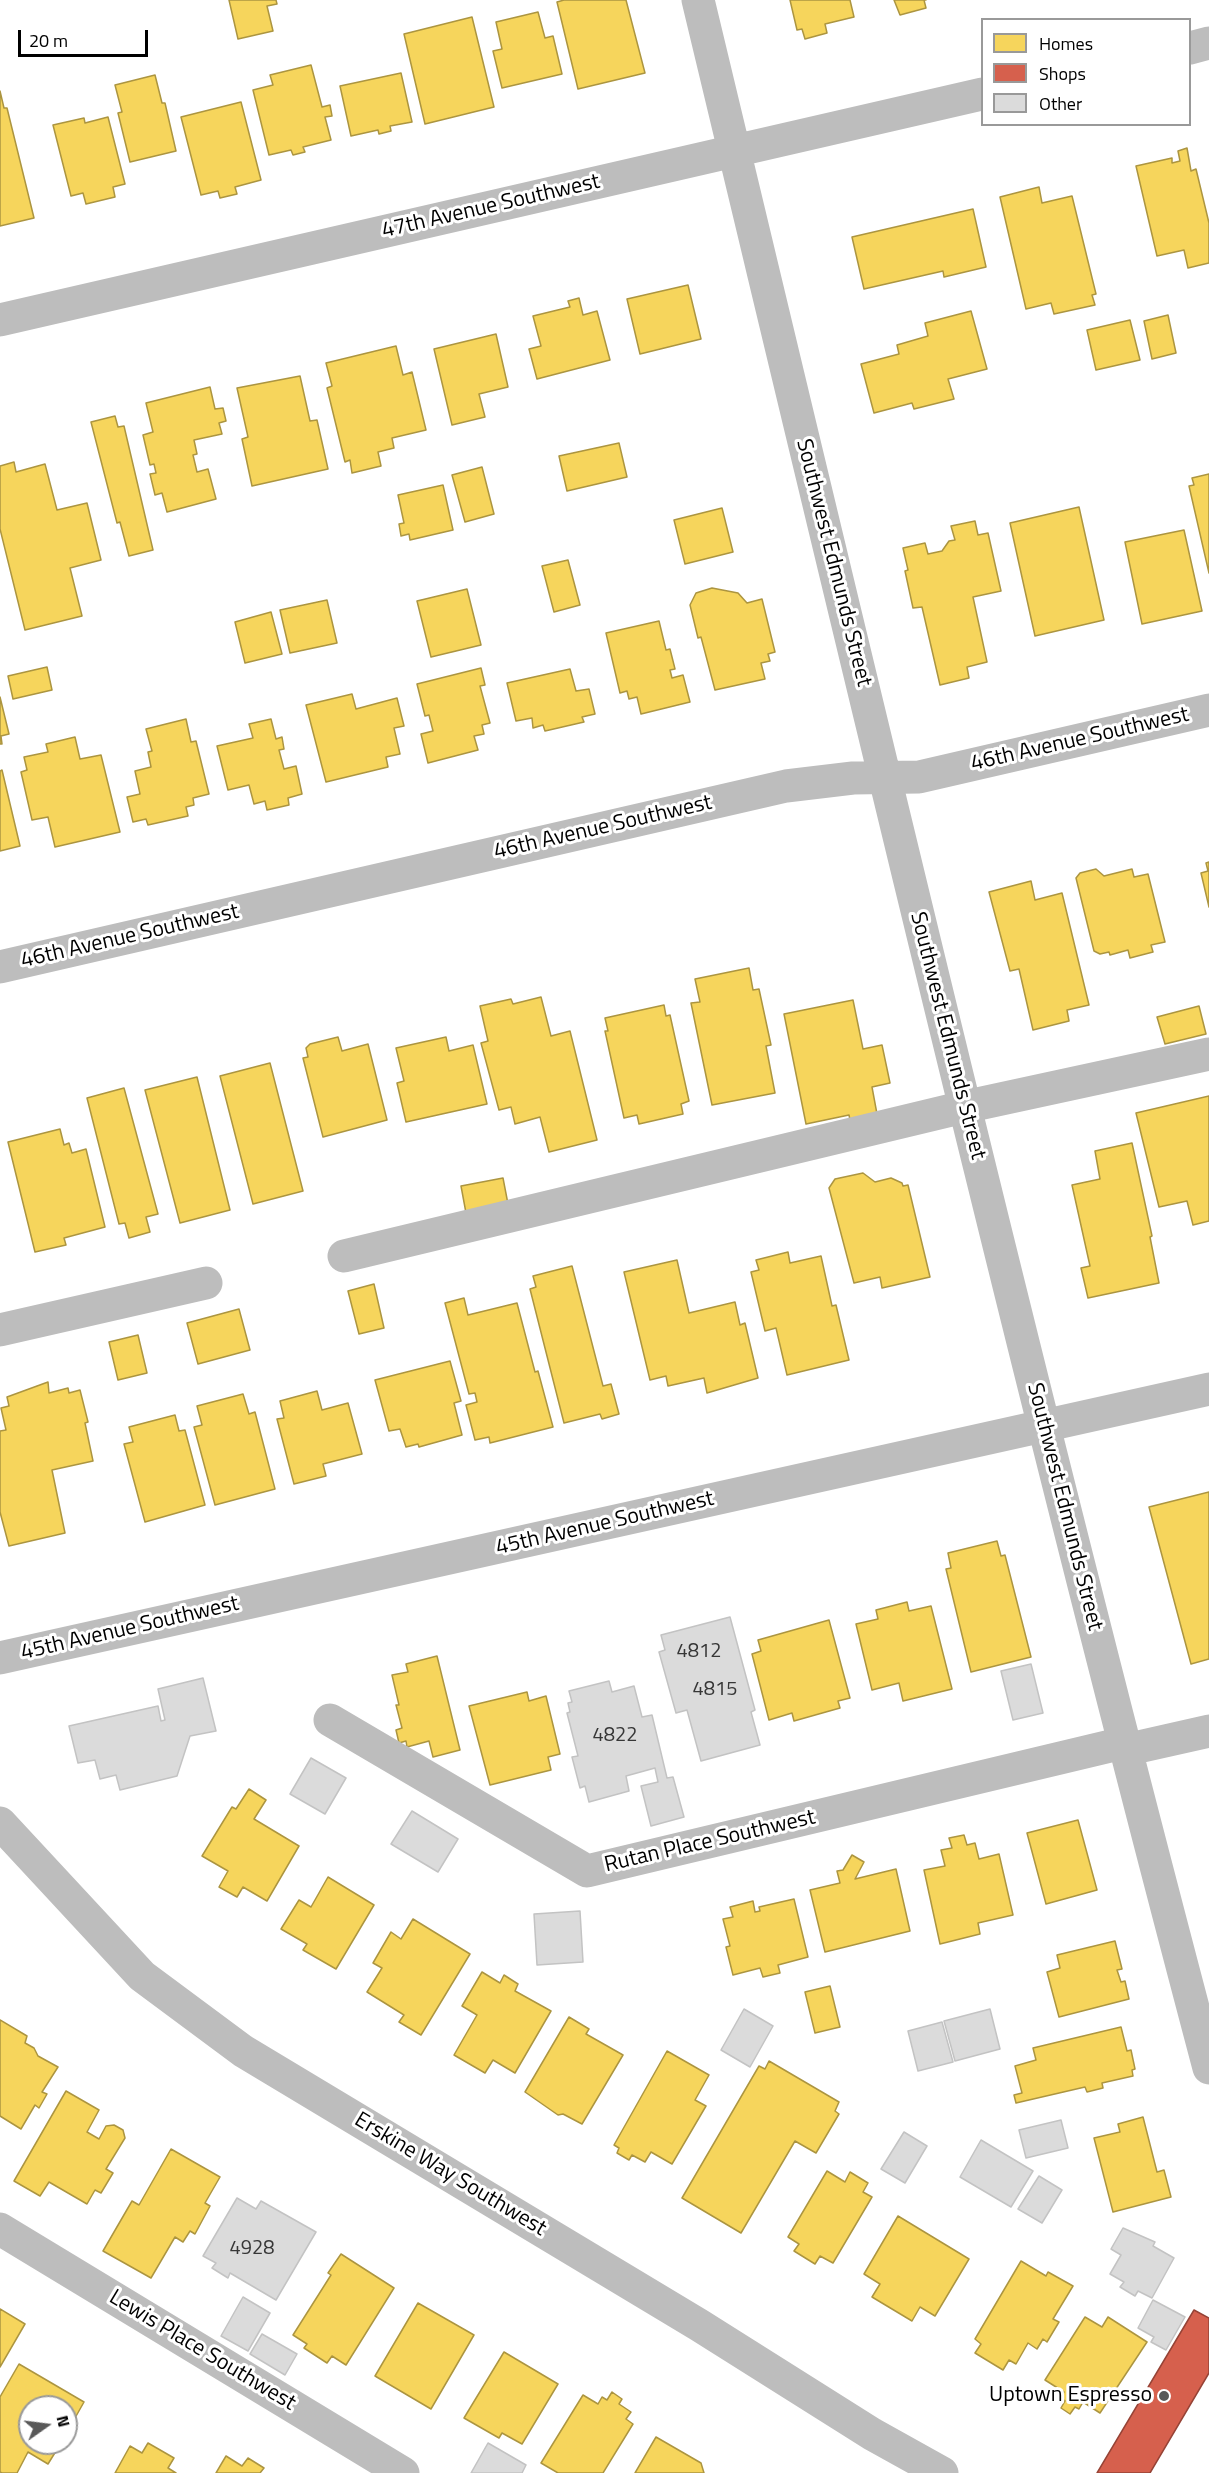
<!DOCTYPE html>
<html>
<head>
<meta charset="utf-8">
<style>
  body { margin:0 }
  #map { position:relative; width:1209px; height:2473px; overflow:hidden; background:#fff; font-family:"Titillium Web",sans-serif }
  canvas { display:block }
  .legend { position:absolute; left:981px; top:18px; width:210px; height:108px; box-sizing:border-box; background:#fff; border:2px solid #999; margin:0; padding:8px 10px; list-style:none; font-size:18px; color:#000 }
  .legend li { display:flex; align-items:center; gap:12px; height:30px }
  .legend b { width:30px; border:2px solid #999 }
  .north { position:absolute; left:18px; top:2395px; width:60px; height:60px; box-sizing:border-box; background:#fff; border:2px solid #999; border-radius:50%; rotate:76deg; font-size:16px; font-weight:700; line-height:24px; text-align:center; color:#000 }
  .north::after { content:''; display:block; margin:auto; width:21px; height:27px; background:#595959; clip-path:polygon(50% 0,100% 100%,50% 72%,0 100%) }
  .scale { position:absolute; left:18px; top:30px; width:130px; height:27px; box-sizing:border-box; border:3px solid #000; border-top:0; padding-left:8px; font-size:18px; line-height:21px; white-space:nowrap; color:#000; -webkit-text-stroke:4px #fff; paint-order:stroke }
</style>
</head>
<body>
<div id="map">
<canvas width="1209" height="2473"></canvas>
<ul class="legend">
<li><b style="height:16px;background:#f6d55c"></b>Homes</li>
<li><b style="height:16px;background:#d6604d"></b>Shops</li>
<li><b style="height:16px;background:#dbdbdb"></b>Other</li>
</ul>
<div class="north">N</div>
<div class="scale">20 m</div>
</div>
<script>
const ctx = document.querySelector('canvas').getContext('2d');
ctx.lineJoin = 'round';
function fill(path, color) { ctx.fillStyle = color; ctx.fill(path, 'evenodd'); }
function stroke(path, color, width, dash) { ctx.strokeStyle = color; ctx.lineWidth = width; ctx.lineCap = dash ? 'butt' : 'round'; ctx.setLineDash(dash || []); ctx.stroke(path); }
function label(font, color, halo, rows, align = 'center') {
  ctx.font = font + ' "Titillium Web",sans-serif'; ctx.lineWidth = 6; ctx.setLineDash([]); ctx.textBaseline = 'middle'; ctx.strokeStyle = halo; ctx.fillStyle = color; for (const [text, x, y, turn = 0] of rows) {
    ctx.save(); ctx.translate(x, y); ctx.rotate((+turn || 0) * Math.PI / 180); ctx.textAlign = isNaN(turn) ? turn : align; if (halo) ctx.strokeText(text, 0, 0); ctx.fillText(text, 0, 0); ctx.restore();
  }
}
const homes = new Path2D(`
  M229 0H276L277 4 267 6 273 31 238 39Z
  M564 0H626L645 73 578 89 557 2Z
  M790 0H850L854 17 825 24 827 33 805 39 802 29 797 30Z
  M894 0H926H924L926 8 900 15Z
  M538 12 545 38 553 36 562 74 502 88 493 51 502 49 496 22Z
  M472 17 494 107 425 124 404 34Z
  M311 65 322 107 330 105 332 116 325 117 331 140 303 147 305 152 293 155 291 150 269 155 253 90 273 85 270 75Z
  M401 73 412 122 390 126 391 131 379 134 378 130 351 136 340 86Z
  M155 75 162 103H165L176 151 130 162 118 113 122 112 115 85Z
  M0 91 4 108H7L34 218 0 226Z
  M241 102 261 180 235 187 237 194 220 198 218 191 201 195 181 117Z
  M108 117 125 184 113 187 115 197 86 204 83 193 71 196 53 125 84 118 85 123Z
  M1187 148 1191 171 1196 169 1209 223V263L1188 268 1184 250 1157 256 1136 166 1172 158V163L1180 161 1178 151Z
  M1039 187 1042 203 1072 196 1096 294 1092 295 1095 305 1054 314 1051 303 1026 309 1000 197Z
  M973 209 986 267 944 277 943 271 864 289 852 237Z
  M688 285 701 339 640 354 627 299Z
  M579 298 583 315 597 311 610 360 537 379 529 349 541 346 533 316 570 307 568 301Z
  M971 311 987 369 948 379 954 399 914 409 912 403 874 413 861 364 899 354 897 345 928 336 925 323Z
  M1168 315 1176 353 1152 359 1144 321Z
  M1130 320 1140 360 1096 370 1087 330Z
  M496 334 508 387 479 394 485 417 452 425 434 349Z
  M396 346 403 375 412 372 426 430 392 438 394 448 378 452 381 466 352 473 350 460 345 462 327 388 332 386 326 363Z
  M300 376 310 421 317 420 328 469 252 486 242 439 248 437 237 388Z
  M210 387 215 409 223 408 226 421 219 423 222 434 194 440 197 454 193 455 197 472 208 469 216 499 167 512 162 493 155 495 150 474 156 473 154 464 150 465 143 435 153 432 146 403Z
  M115 416 118 427 124 426 153 550 129 556 120 522 117 523 91 422Z
  M619 443 627 477 567 491 559 456Z
  M14 462 16 472 45 464 57 510 87 503 101 560 70 568 82 616 25 630 0 529V466Z
  M482 467 494 514 465 522 452 475Z
  M1209 474V573L1189 486 1194 485 1192 478Z
  M443 485 453 530 410 540 409 534 401 536 399 524 404 523 398 495Z
  M1079 507 1104 620 1035 636 1010 523Z
  M722 508 733 552 685 564 674 520Z
  M975 521 978 535 988 533 1001 591 973 597 987 662 967 667 969 678 940 685 922 607 913 608 905 571 908 570 903 548 925 543 928 554 942 551 949 541 955 540 951 526Z
  M1184 530 1202 611 1142 624 1125 542Z
  M568 560 580 605 554 612 542 566Z
  M712 588 738 593 747 603 762 599 775 652 768 654 770 661 761 663 765 679 715 690 701 637 698 638 690 605 696 593Z
  M467 589 481 645 431 657 417 601Z
  M327 600 337 643 290 653 280 610Z
  M271 612 282 654 245 663 235 622Z
  M659 621 666 650 670 649 675 669 670 670 672 678 683 675 690 702 641 714 637 697 629 699 627 691 620 693 606 633Z
  M47 667 52 690 13 699 8 676Z
  M481 668 485 685 480 686 490 723 482 725 484 734 474 736 478 750 428 763 421 734 433 731 429 715 425 716 417 684Z
  M570 669 576 691 589 689 595 714 582 717 584 722 545 731 543 725 533 728 532 718 516 721 507 683Z
  M352 694 356 709 397 698 404 726 394 728 400 754 386 757 388 767 326 782 306 705Z
  M0 697 9 734 1 736 2 744H0Z
  M186 719 191 742 196 741 209 794 193 798 194 805 186 807 188 816 148 825 146 819 133 822 127 797 140 794 135 771 151 767 148 752 152 751 146 729Z
  M271 719 276 739 282 737 284 749 279 750 284 769 296 766 302 794 288 798 289 805 267 810 265 801 254 804 249 785 228 790 217 746 253 738 249 724Z
  M75 737 80 759 101 755 120 832 55 847 48 817 32 820 21 772 27 770 24 757 48 752 46 744Z
  M2 770 20 846 0 851V771Z
  M1209 862V907L1201 873 1208 871 1206 863Z
  M1096 869 1104 876 1132 869 1134 877 1148 874 1165 942 1151 945 1153 952 1130 958 1128 950 1110 955 1109 952 1100 954 1094 951 1076 878 1080 873Z
  M1031 881 1035 900 1062 893 1089 1005 1067 1010 1069 1021 1033 1030 1019 969 1010 971 989 892Z
  M749 968 753 990 759 989 771 1045 766 1046 775 1093 712 1105 691 1003 700 1002 695 979Z
  M541 997 551 1036 570 1031 597 1140 549 1152 540 1117 515 1124 511 1107 499 1110 481 1043 488 1041 480 1006 511 999 513 1004Z
  M853 1000 863 1049 882 1045 890 1083 872 1087 877 1114 850 1120 849 1115 806 1124 784 1014Z
  M664 1005 666 1016 670 1015 689 1101 681 1104 683 1114 639 1124 637 1115 624 1118 605 1031H608L605 1018Z
  M1199 1006 1206 1034 1165 1044 1157 1017Z
  M338 1037 342 1051 368 1044 387 1120 323 1137 303 1058 308 1057 306 1048 310 1044Z
  M446 1037 449 1051 473 1045 487 1104 406 1122 397 1083 404 1081 396 1048Z
  M270 1063 303 1191 253 1204 220 1076Z
  M197 1077 230 1210 180 1223 145 1090Z
  M124 1088 158 1214 146 1217 150 1232 129 1238 125 1223 119 1224 87 1098Z
  M1209 1096V1221L1193 1225 1187 1201 1159 1207 1136 1113Z
  M60 1129 64 1145 69 1143 72 1153 86 1149 105 1227 64 1238 66 1245 35 1252 8 1142Z
  M1132 1143 1152 1236 1150 1237 1159 1283 1088 1298 1081 1268 1090 1266 1072 1185 1100 1179 1095 1151Z
  M863 1173 875 1182 891 1178 902 1183 903 1186 908 1185 930 1277 882 1288 880 1277 854 1283 829 1188 835 1179Z
  M503 1178 508 1204 466 1213 461 1186Z
  M788 1252 790 1263 821 1256 832 1306 836 1305 849 1360 787 1375 776 1328 765 1331 751 1272 759 1270 756 1260Z
  M677 1260 689 1313 735 1302 740 1325 745 1323 758 1378 707 1393 704 1378 668 1386 666 1376 650 1380 624 1272Z
  M572 1266 603 1386 611 1384 619 1414 602 1419 600 1414 564 1423 530 1289 536 1287 533 1276Z
  M374 1284 384 1328 359 1334 348 1291Z
  M464 1298 468 1315 517 1303 535 1372 538 1371 553 1427 490 1443 489 1437 475 1440 466 1405 477 1402 475 1393 469 1394 445 1303Z
  M239 1309 250 1350 198 1364 187 1323Z
  M138 1335 147 1373 118 1380 109 1342Z
  M450 1361 461 1401 454 1403 462 1435 419 1447 418 1444 406 1447 400 1429 389 1431 375 1380Z
  M48 1382 49 1393 68 1388 69 1393 80 1390 88 1422 85 1423 93 1461 52 1470 65 1533 9 1546 0 1512V1431L6 1430 1 1408 9 1406 7 1397Z
  M317 1391 322 1410 348 1403 362 1454 323 1464 326 1476 294 1484 277 1419 284 1418 280 1401Z
  M243 1394 249 1414 255 1412 275 1489 215 1505 194 1427 202 1425 197 1406Z
  M175 1415 179 1431 185 1430 205 1505 145 1522 124 1444 133 1442 129 1427Z
  M1209 1492V1659L1191 1664 1149 1507Z
  M997 1541 1001 1556 1005 1555 1031 1657 971 1672 946 1569 951 1568 948 1553Z
  M907 1602 909 1611 931 1606 952 1689 903 1701 899 1683 872 1690 856 1624 878 1619 876 1610Z
  M829 1620 850 1698 838 1701 840 1708 794 1721 792 1713 769 1720 752 1654 761 1651 758 1640Z
  M437 1656 460 1750 433 1757 429 1741 407 1747 406 1741 399 1743 396 1730 402 1728 396 1705H399L392 1675 408 1672 406 1664Z
  M527 1692 529 1701 546 1696 560 1754 548 1757 551 1770 490 1785 469 1706Z
  M249 1789 266 1800 254 1819 299 1846 267 1901 243 1887 237 1897 219 1887 228 1871 202 1856 232 1807 236 1809Z
  M1078 1820 1097 1890 1046 1904 1027 1833Z
  M964 1835 967 1845 975 1843 979 1859 999 1854 1013 1915 978 1923 980 1934 940 1944 924 1870 945 1866 941 1850 952 1848 949 1838Z
  M852 1855 864 1862 855 1879 896 1869 910 1931 825 1952 810 1890 840 1883 837 1871 843 1870Z
  M328 1877 374 1905 336 1969 303 1950 307 1944 281 1929 299 1900 311 1907Z
  M794 1899 808 1957 778 1965 780 1973 763 1977 760 1968 733 1975 726 1947 730 1946 723 1919 733 1917 730 1907 753 1901 755 1912 760 1911 759 1907Z
  M413 1919 470 1954 421 2035 399 2022 404 2015 367 1992 382 1968 373 1963 391 1932 401 1939Z
  M1115 1941 1122 1969 1117 1970 1121 1982 1125 1981 1129 1999 1059 2017 1047 1972 1060 1968 1057 1955Z
  M482 1972 500 1983 504 1975 518 1984 515 1991 551 2011 515 2073 493 2060 485 2073 454 2055 477 2015 462 2006Z
  M830 1986 840 2027 815 2033 805 1992Z
  M569 2017 589 2029 586 2034 623 2055 582 2124 563 2114 558 2115 525 2092Z
  M0 2020 27 2036 25 2043 34 2048 38 2056 58 2067 42 2092 47 2094 39 2108 35 2105 21 2129 0 2116Z
  M1121 2027 1127 2051 1131 2050 1135 2069 1132 2070 1133 2076 1102 2083 1103 2088 1087 2092 1085 2087 1016 2103 1014 2095 1022 2093 1015 2066 1036 2060 1033 2048Z
  M667 2051 709 2075 695 2100 706 2106 672 2164 651 2152 645 2162 632 2155 629 2160 617 2153 619 2148 614 2145Z
  M769 2061 839 2102 835 2111 839 2114 816 2153 795 2141 741 2233 682 2198 759 2066 765 2069Z
  M66 2091 99 2110 87 2132 99 2139 106 2126 114 2125 123 2130 125 2138 106 2169 113 2173 101 2193 95 2190 87 2204 49 2182 40 2196 14 2181Z
  M1143 2117 1157 2172 1164 2170 1171 2197 1113 2212 1094 2138 1120 2132 1118 2124Z
  M171 2149 220 2177 205 2203 210 2206 195 2234 190 2231 183 2242 175 2237 151 2278 103 2251 132 2201 139 2205Z
  M827 2171 845 2182 850 2172 868 2183 863 2192 872 2197 833 2263 820 2256 815 2264 794 2251 799 2244 788 2237Z
  M898 2216 969 2259 935 2316 920 2307 912 2321 872 2297 880 2284 864 2274Z
  M341 2254 394 2288 346 2365 332 2356 327 2363 304 2348 307 2344 293 2335 331 2275 328 2273Z
  M1021 2261 1046 2276 1048 2272 1073 2286 1053 2319 1059 2322 1047 2342 1043 2339 1037 2349 1028 2343 1016 2364 1009 2360 1003 2370 975 2353 981 2344 975 2339Z
  M418 2303 474 2335 431 2409 375 2376Z
  M0 2309 25 2324 0 2367Z
  M1085 2317 1102 2327 1108 2317 1147 2342 1100 2413 1083 2402 1079 2409 1075 2407 1070 2414 1061 2408 1065 2401 1060 2398 1064 2392 1045 2380Z
  M504 2352 558 2384 522 2444 502 2433 499 2438 464 2418Z
  M19 2364 84 2402 66 2434V2407H30V2443H61L48 2464 28 2452 17 2473H2L0 2472V2397Z
  M612 2392 622 2399 619 2404 631 2412 626 2419 633 2424 603 2473H558L541 2463 583 2395 598 2404 602 2397 607 2400Z
  M656 2437 701 2463 704 2473H635Z
  M148 2443 174 2458 168 2468 176 2473H115L130 2446 142 2453Z
  M226 2456 242 2466 248 2458 264 2468 260 2473H216Z`);
fill(homes, '#f6d55c');
stroke(homes, '#ac9540', 1.5);
const shops = new Path2D(`
  M1194 2310 1209 2318V2373L1150 2473H1097Z`);
fill(shops, '#d6604d');
stroke(shops, '#964336', 1.5);
const building = new Path2D(`
  M730 1617 755 1710 751 1712 760 1745 701 1761 687 1710 676 1713 659 1652 665 1650 661 1635Z
  M1031 1664 1043 1713 1013 1720 1001 1671Z
  M203 1678 216 1731 190 1736 177 1776 120 1790 116 1775 100 1779 95 1760 78 1763 69 1726 158 1706 161 1721 165 1720 158 1689Z
  M609 1681 612 1692 634 1686 642 1717 652 1715 667 1778 673 1777 684 1817 651 1826 641 1786 658 1782 655 1768 626 1776 629 1791 589 1802 585 1786 580 1788 572 1757 578 1756 567 1713 570 1712 568 1703 572 1702 569 1691Z
  M311 1758 346 1778 325 1814 290 1794Z
  M412 1811 458 1839 438 1872 391 1844Z
  M580 1911 583 1962 537 1965 534 1914Z
  M744 2009 773 2026 750 2067 721 2050Z
  M990 2009 1000 2049 955 2061 944 2021Z
  M942 2022 953 2062 918 2071 908 2031Z
  M1061 2120 1068 2148 1026 2158 1019 2130Z
  M904 2132 927 2146 905 2183 881 2169Z
  M981 2140 1033 2171 1011 2207 960 2177Z
  M1039 2176 1062 2190 1042 2223 1018 2209Z
  M237 2198 256 2209 261 2201 316 2232 276 2300 230 2273 228 2278 212 2268 216 2263 203 2256Z
  M1123 2228 1155 2242 1153 2246 1174 2258 1152 2298 1138 2291 1135 2296 1120 2287 1124 2282 1110 2274 1121 2255 1111 2249Z
  M243 2297 270 2313 248 2351 221 2336Z
  M1153 2300 1185 2317 1166 2350 1151 2342 1154 2337 1138 2328Z
  M262 2334 297 2354 285 2375 250 2354Z
  M488 2443 526 2465 522 2473H471Z`);
fill(building, '#dbdbdb');
stroke(building, '#c3c3c3', 1.5);
stroke(new Path2D(`
  M698 0C864 691 1027 1382 1209 2068
  M1190 48 1209 43
  M0 320 982 94
  M0 967 786 786 853 778 919 777 1209 710
  M344 1256 964 1107 1209 1054
  M0 1330 206 1283
  M0 1658 1209 1389
  M330 1720 587 1871 1123 1743
  M1125 1750 1209 1731
  M0 1823 142 1976 243 2051 699 2325 872 2434 942 2473
  M0 2229 403 2473`), '#bdbdbd', 33);
for (const [x, y, r, color] of [
  [1164,2396,6,"#595959"]
]) { const dot = new Path2D(); dot.arc(x, y, r, 0, 2 * Math.PI); ctx.fillStyle = color; ctx.fill(dot); stroke(dot, '#fff', 2); }
label('20px', '#373737', null, [
  ["4812",699,1652],
  ["4815",715,1690],
  ["4822",615,1736],
  ["4928",252,2249]
]);
label('22px', '#000', '#fff', [
  ["47th Avenue Southwest",491,207,-13],
  ["Southwest Edmunds Street",833,563,76],
  ["46th Avenue Southwest",1080,740,-13],
  ["46th Avenue Southwest",603,828,-13],
  ["46th Avenue Southwest",130,937,-13],
  ["Southwest Edmunds Street",947,1036,76],
  ["Southwest Edmunds Street",1064,1507,76],
  ["45th Avenue Southwest",605,1524,-13],
  ["45th Avenue Southwest",130,1629,-13],
  ["Rutan Place Southwest",710,1842,-13],
  ["Erskine Way Southwest",450,2175,31],
  ["Lewis Place Southwest",202,2351,31]
]);
label('22px', '#000', '#fff', [
  ["Uptown Espresso",1152,2396]
], 'right');
</script>
</body>
</html>
